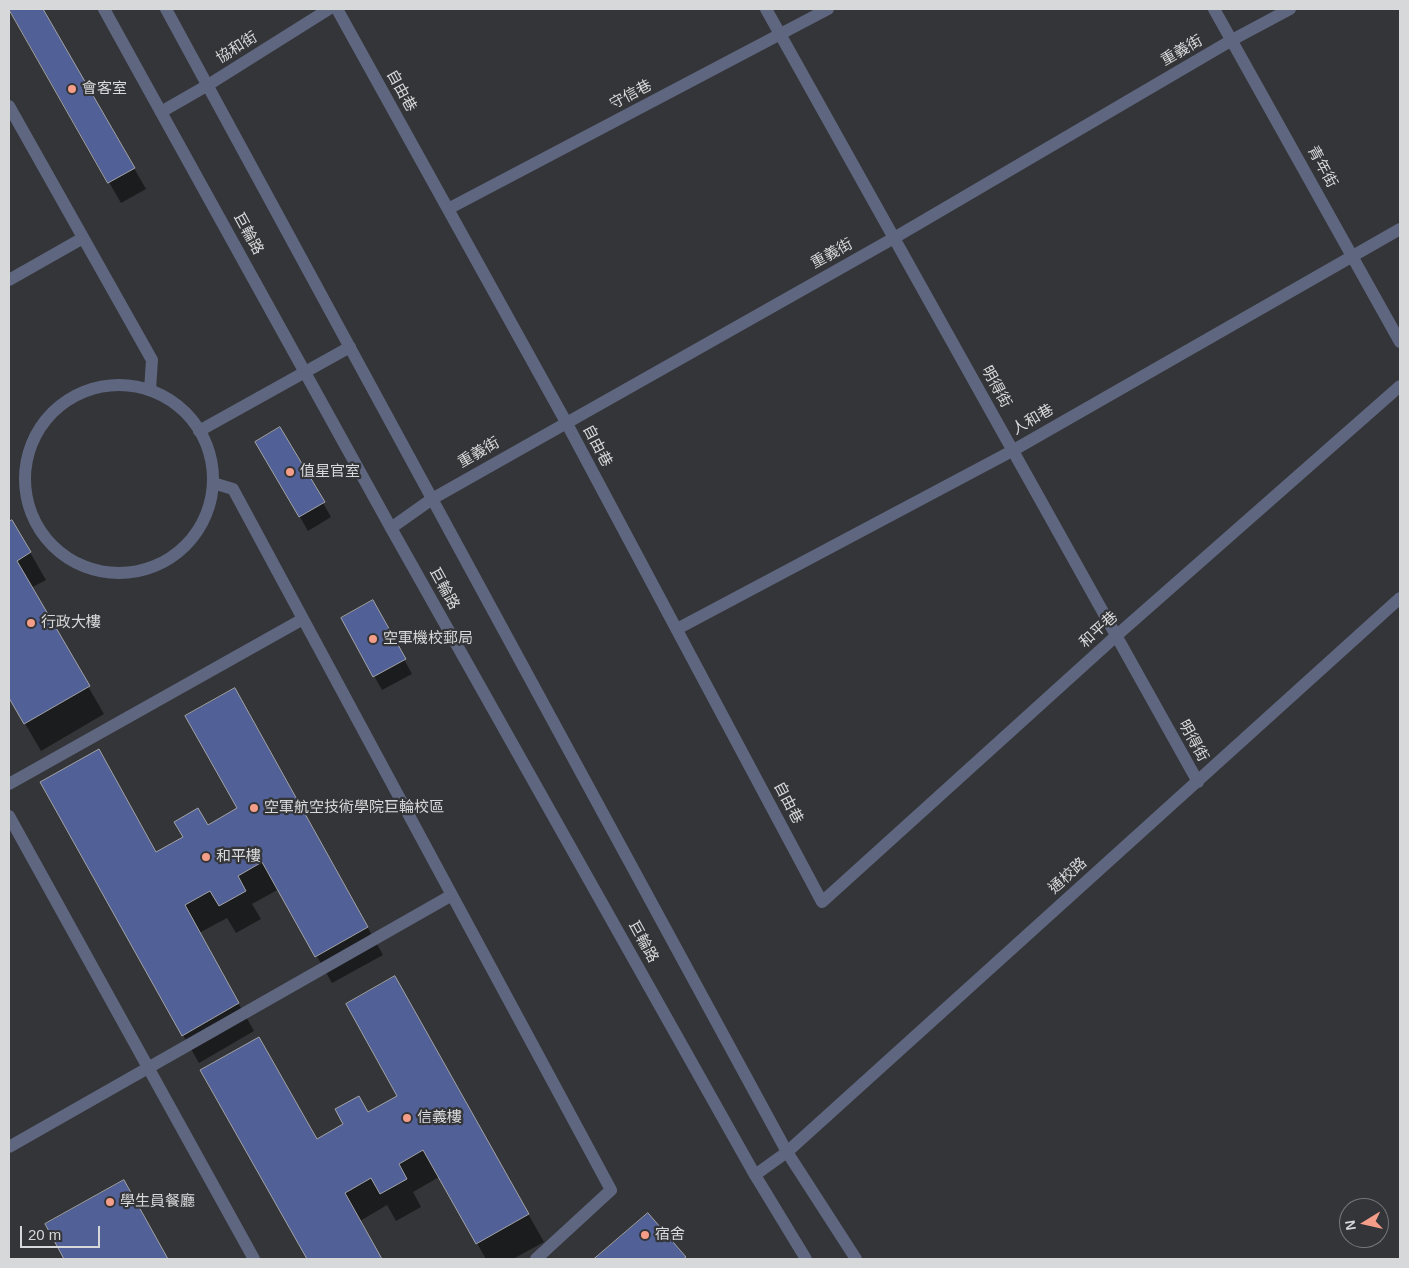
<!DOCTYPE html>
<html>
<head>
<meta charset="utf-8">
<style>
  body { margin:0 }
  #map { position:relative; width:1409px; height:1268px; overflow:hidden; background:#343538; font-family:Arial,sans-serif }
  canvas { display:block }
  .frame { position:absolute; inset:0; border:10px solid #d7d8da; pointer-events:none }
  .north { position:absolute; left:1339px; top:1198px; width:50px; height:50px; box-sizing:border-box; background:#343538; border:1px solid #757679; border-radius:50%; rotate:261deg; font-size:14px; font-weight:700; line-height:20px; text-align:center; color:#d7d8da }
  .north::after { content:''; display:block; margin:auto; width:18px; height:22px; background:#f49e89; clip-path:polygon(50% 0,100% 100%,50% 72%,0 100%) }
  .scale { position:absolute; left:20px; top:1226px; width:80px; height:22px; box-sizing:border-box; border:2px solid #d7d8da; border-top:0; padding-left:6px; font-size:15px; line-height:18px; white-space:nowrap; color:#d7d8da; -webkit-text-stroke:4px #343538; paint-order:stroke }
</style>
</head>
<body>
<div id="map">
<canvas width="1409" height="1268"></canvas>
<div class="frame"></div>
<div class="north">N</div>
<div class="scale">20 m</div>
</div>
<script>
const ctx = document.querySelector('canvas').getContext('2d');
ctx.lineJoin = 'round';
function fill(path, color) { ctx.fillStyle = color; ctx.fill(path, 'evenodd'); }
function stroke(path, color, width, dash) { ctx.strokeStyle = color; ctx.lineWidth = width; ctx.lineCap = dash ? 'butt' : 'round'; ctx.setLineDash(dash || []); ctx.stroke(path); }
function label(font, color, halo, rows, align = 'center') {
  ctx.font = font + ' Arial,"Noto Sans TC",sans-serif'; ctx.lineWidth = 4.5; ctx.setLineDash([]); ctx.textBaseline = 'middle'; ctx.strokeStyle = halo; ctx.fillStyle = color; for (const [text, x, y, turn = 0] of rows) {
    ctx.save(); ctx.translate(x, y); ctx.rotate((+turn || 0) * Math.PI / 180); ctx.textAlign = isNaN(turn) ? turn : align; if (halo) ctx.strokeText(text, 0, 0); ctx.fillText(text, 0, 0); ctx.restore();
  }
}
fill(new Path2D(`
  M10 9H42L146 189 121 203Z
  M280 428 331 517 308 531 257 442Z
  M12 521 46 580 31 588 104 714 41 751 9 696V523Z
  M380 616 412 674 382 690 342 618Z
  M250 717 383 955 332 983 279 889 252 904 261 919 236 933 227 918 199 933 254 1031 199 1063 183 1035 156 853 239 809Z
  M410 1005 544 1242 513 1259H486L439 1177 413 1192 421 1207 396 1221 387 1205 360 1221 381 1259H308L202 1070 317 1141 399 1096Z
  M139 1209 167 1259H66L46 1224Z
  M648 1214 686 1259H596Z`), '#0007');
const building = new Path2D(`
  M9 9H43L135 168 108 183Z
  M280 427 325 502 299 517 255 442Z
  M12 520 31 552 17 561 90 686 24 724 9 698V522Z
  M373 600 406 659 373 677 341 618Z
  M235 688 368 927 315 957 262 862 238 876 246 891 219 906 210 891 185 905 239 1003 182 1036 40 782 99 749 156 852 183 837 174 822 198 808 208 825 237 808 185 716Z
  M395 976 529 1214 476 1244 423 1150 399 1164 407 1179 380 1194 371 1178 345 1193 382 1259H307L200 1070 259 1037 317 1139 343 1124 335 1109 359 1096 368 1112 397 1096 346 1004Z
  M124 1180 168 1259H64L45 1224Z
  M648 1213 686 1257 683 1259H594Z`);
fill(building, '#516096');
stroke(building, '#a2a3a6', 1);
stroke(new Path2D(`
  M337 9 566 422 822 902 1116 636 1400 386
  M9 106 152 360 150 390
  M448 209 828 9
  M9 280 83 238
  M25 479a94 94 0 1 1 188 0a94 94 0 1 1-188 0Z
  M199 431 350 347
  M213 483 233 489 611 1190 536 1259
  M677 629 1012 451 1400 229
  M9 784 303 619
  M9 816 254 1259
  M9 1147 452 895`), '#5f667f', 12);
stroke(new Path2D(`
  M766 9 1198 782
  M1214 9 1400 342
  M161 112 208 85 329 9
  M391 528 432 499 894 238 1232 40 1290 9
  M755 1175 787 1152 1400 598`), '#5f667f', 12);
stroke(new Path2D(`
  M104 9 391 528 755 1175 806 1259
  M166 9 787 1152 856 1259`), '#5f667f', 12);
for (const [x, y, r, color] of [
  [72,89,5,"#f49e89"],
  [290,472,5,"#f49e89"],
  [31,623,5,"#f49e89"],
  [373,639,5,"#f49e89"],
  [254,808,5,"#f49e89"],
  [206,857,5,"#f49e89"],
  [407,1118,5,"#f49e89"],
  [110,1202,5,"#f49e89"],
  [645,1235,5,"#f49e89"]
]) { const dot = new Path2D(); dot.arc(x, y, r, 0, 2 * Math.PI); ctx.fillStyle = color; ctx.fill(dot); stroke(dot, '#343538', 2); }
label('15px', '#d7d8da', '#343538', [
  ["協和街",237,48,-32],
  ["重義街",1182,51,-30],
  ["自由巷",401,91,61],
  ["守信巷",631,95,-28],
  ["青年街",1322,167,61],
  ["巨輪路",248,234,61],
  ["重義街",832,254,-29],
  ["明得街",996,387,61],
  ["人和巷",1033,420,-30],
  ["自由巷",597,446,62],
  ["重義街",479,453,-30],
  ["巨輪路",444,589,61],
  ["和平巷",1099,630,-42],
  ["明得街",1193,741,61],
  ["自由巷",788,803,62],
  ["通校路",1068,876,-42],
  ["巨輪路",643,942,61]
]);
label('15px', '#d7d8da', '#343538', [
  ["會客室",82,89],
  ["值星官室",300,472],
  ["行政大樓",41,623],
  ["空軍機校郵局",383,639],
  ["空軍航空技術學院巨輪校區",264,808],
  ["和平樓",216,857],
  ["信義樓",417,1118],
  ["學生員餐廳",120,1202],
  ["宿舍",655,1235]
], 'left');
</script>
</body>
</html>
